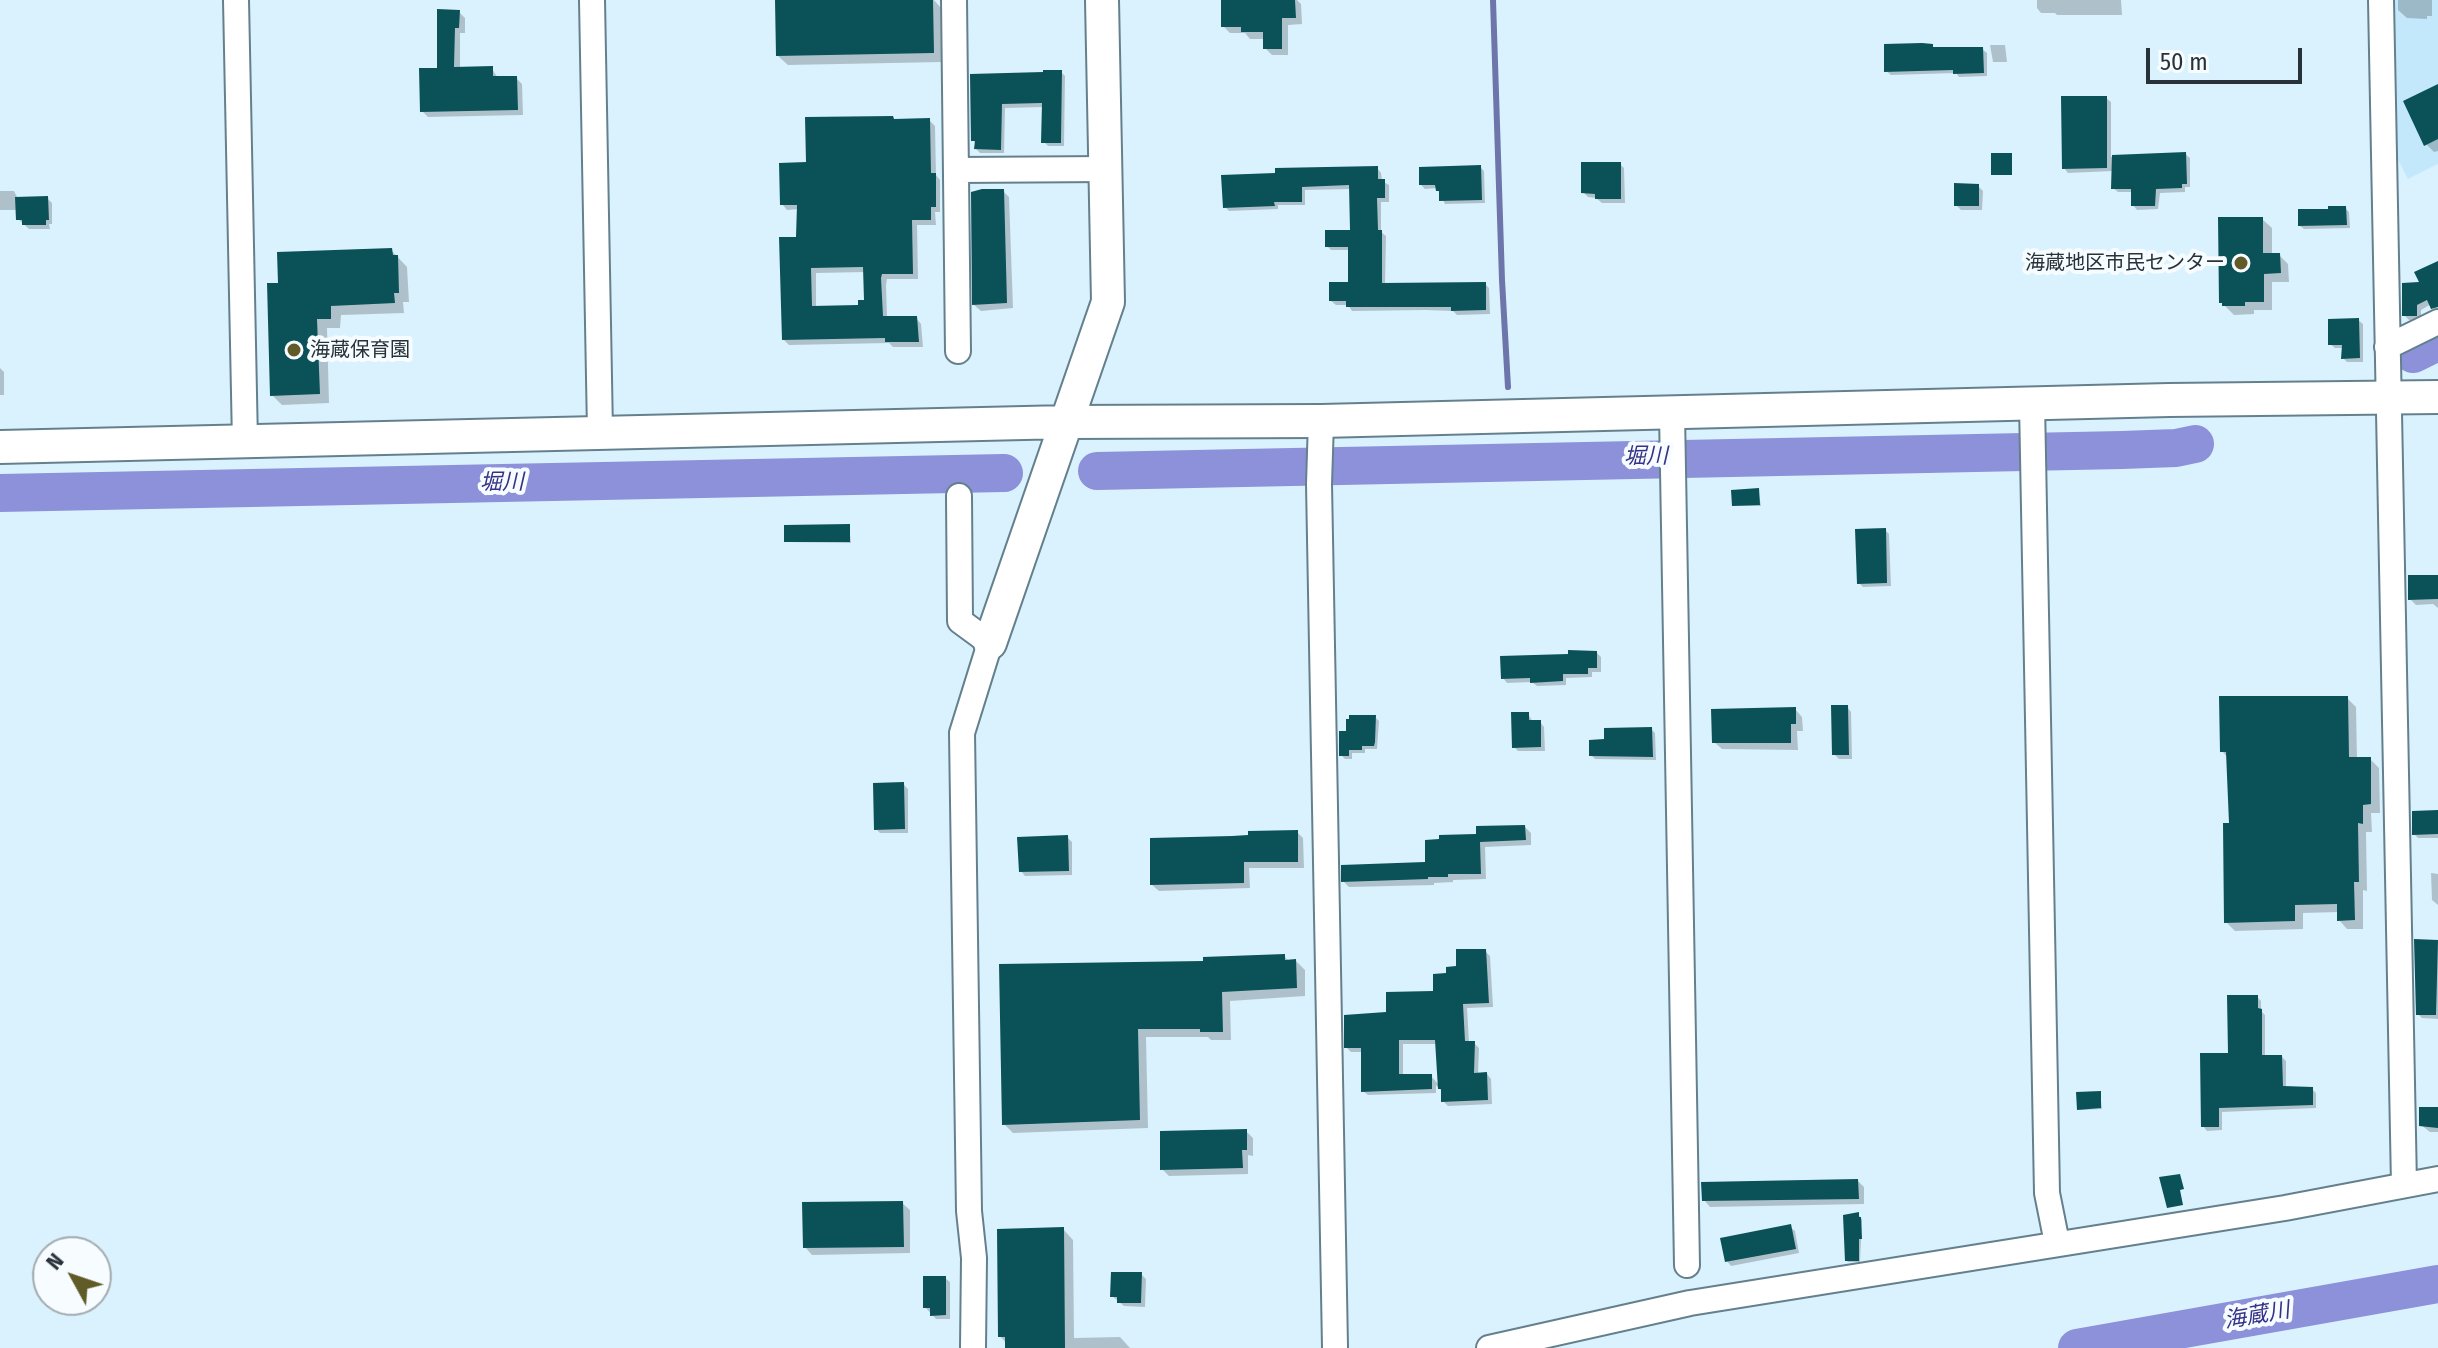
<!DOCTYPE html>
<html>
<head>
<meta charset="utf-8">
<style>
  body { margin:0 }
  #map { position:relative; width:2438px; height:1348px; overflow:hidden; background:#daf2fe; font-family:"Fira Sans Condensed",sans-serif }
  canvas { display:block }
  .north { position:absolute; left:32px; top:1236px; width:80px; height:80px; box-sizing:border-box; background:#f6fcff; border:2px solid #a4acb0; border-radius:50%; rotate:310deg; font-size:22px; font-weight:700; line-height:32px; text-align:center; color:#283339 }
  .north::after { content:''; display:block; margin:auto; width:28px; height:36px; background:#605b27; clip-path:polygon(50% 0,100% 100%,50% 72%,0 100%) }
  .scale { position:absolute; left:2146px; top:48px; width:156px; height:36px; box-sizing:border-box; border:4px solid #283339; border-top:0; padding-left:10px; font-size:24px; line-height:28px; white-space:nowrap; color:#283339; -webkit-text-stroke:6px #f6fcff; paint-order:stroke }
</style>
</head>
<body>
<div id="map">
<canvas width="2438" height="1348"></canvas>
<div class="north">N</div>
<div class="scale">50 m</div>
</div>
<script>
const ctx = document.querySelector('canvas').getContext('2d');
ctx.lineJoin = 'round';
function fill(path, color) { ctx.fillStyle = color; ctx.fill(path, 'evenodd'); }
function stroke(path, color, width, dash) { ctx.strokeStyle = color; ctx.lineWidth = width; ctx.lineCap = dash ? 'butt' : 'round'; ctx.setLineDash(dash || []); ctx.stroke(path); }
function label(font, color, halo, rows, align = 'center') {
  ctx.font = font + ' "Fira Sans Condensed","Noto Sans JP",sans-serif'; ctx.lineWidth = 8; ctx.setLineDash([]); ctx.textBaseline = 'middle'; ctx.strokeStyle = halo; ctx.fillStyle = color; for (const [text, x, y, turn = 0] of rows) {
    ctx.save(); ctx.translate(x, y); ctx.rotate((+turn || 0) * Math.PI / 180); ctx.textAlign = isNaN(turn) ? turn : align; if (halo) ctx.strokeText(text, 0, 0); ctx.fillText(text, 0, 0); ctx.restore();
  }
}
fill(new Path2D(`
  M2391 0H2438V164L2408 179 2393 150Z`), '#c3e8fb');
fill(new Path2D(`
  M777 0H934L941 8 943 62 788 65 778 56Z
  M1223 0H1297L1301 4 1302 24 1288 25V55H1272L1265 48V39H1250L1245 33H1230L1223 26Z
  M2037 0H2121L2122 15H2057L2055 13H2041L2037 8Z
  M2398 0H2432V16H2427V19L2407 18 2398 10Z
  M459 12 465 18V33H460V69H492L498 78H516L522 84 523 115 428 117 422 111Z
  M1990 45H2005L2007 62H1993Z
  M1935 49H1982L1987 53V76L1959 77 1956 73 1891 75 1886 71Z
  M1061 72 1065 76 1064 146H1048L1044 142V107L1005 108 1004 153H980L976 149V144L973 140 972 76Z
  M2438 86V151L2434 152 2426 144Z
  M2106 98 2111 102V157L2185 154 2190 158V187H2185V192L2160 193 2158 209 2137 210 2133 205V192H2118L2113 188V171L2068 173 2064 168Z
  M893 118 896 121 929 120 935 126 936 175 940 180V212H935L936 225H917L918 279H887L886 285 887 318H916L921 324 923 347H893L889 343 789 345 784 340 798 239 799 209 787 210 782 204 808 164ZM866 272V302L860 307 816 308V273Z
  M1620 164 1624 168 1625 203H1602L1596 198 1588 197 1583 192Z
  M1480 167 1484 171 1485 203 1445 204 1437 188 1425 189 1421 185Z
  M1377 168 1381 173 1382 181 1389 185V202H1381V232L1386 236 1385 285 1485 284 1489 288 1490 314 1457 315 1453 311 1425 310 1352 311 1348 305H1336L1331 301 1350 284V250H1331L1327 246 1352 232 1351 189 1305 190V205H1278V209L1229 211 1225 207 1223 177Z
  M1978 186 1983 191 1982 210H1961L1956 205Z
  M0 191H14L18 199 47 198 52 203V224H49L50 229H29L18 219V210H0Z
  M1003 191 1009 197 1013 308 981 311 974 305Z
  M2345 208 2349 212 2350 228 2304 229 2300 226V211Z
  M2262 219 2272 228V255H2279L2288 264 2289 282H2272V310H2254V314L2234 315 2221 302Z
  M391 250 407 267 409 302H403L404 313 341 315 340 328H327L329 403 282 405 272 395 280 285Z
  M2438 269V300L2421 310V319L2409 320 2404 315 2422 284Z
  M2358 320 2363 324V362H2347L2343 358 2344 348H2335L2330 344Z
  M0 368 4 372V395H0Z
  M1758 490 1761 506H1734Z
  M849 526 851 543 786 542Z
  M1885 530 1889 534 1891 586 1863 587 1859 583Z
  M2438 577V608L2433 604 2416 605 2410 599Z
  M1597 653 1601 657V672H1592V677L1566 678V685L1537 686 1532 682 1507 683 1503 678Z
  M2347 698 2356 707 2357 759H2370L2379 768 2380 813H2371L2372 832H2366L2367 891 2363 890V929H2347L2339 920V912L2303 913V929L2235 931 2226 922 2231 825 2228 758 2222 751Z
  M1847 707 1851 712 1852 759H1839L1834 754Z
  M1795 709 1802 717 1803 731H1797L1798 750 1722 749 1714 742Z
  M1528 714 1533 722H1540L1544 727 1545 751H1518L1514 747Z
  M1375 717 1379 721 1377 749H1365V753H1352V759H1345L1341 755 1348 733Z
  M1651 729 1655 733 1656 760 1595 759 1591 755Z
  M903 784 908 789V833H880L876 829Z
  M2438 813V838H2418L2414 834Z
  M1525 827 1531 833V845L1485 847 1486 879 1453 880V882L1434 883V885L1349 887 1343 881 1427 864 1442 841Z
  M1297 832 1303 838 1304 868H1249L1250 888 1159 891 1152 885 1250 837Z
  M1067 837 1072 842V875L1025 876 1021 871Z
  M2431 873 2438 874V905L2432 900Z
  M2416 941 2438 942V1019L2422 1018 2418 1014Z
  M1485 951 1490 956 1493 1007 1467 1008 1469 1043H1474L1479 1048 1478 1074H1487L1491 1079 1492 1104 1448 1106 1443 1101V1092L1436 1085V1093L1368 1095 1363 1091V1052H1351L1346 1047 1388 1014 1436 993 1448 974ZM1403 1044H1437L1439 1085 1431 1076H1403Z
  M1284 956 1289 961H1296L1305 970V996L1230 1001 1231 1040H1211L1208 1037H1146L1148 1128 1013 1133 1004 1124 1205 963Z
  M2257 997 2261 1001V1011L2265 1015V1057H2282L2286 1061V1088L2312 1089 2316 1093V1108L2222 1112V1130L2207 1131 2203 1126 2230 1055Z
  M2100 1093 2102 1109 2079 1110Z
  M2438 1109V1132H2430L2421 1125Z
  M1246 1131 1253 1138V1156L1248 1155V1174L1169 1176 1162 1169Z
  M1858 1181 1864 1187V1204L1710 1207 1704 1200Z
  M902 1203 910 1210V1253L812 1255 805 1247Z
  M1858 1214 1862 1220 1860 1262H1848L1847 1261Z
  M1790 1227 1795 1231 1799 1253 1731 1266 1727 1261Z
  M1063 1229 1073 1240 1074 1338 1120 1337 1130 1348H1007V1344L1000 1336Z
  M1141 1274 1146 1279 1145 1307 1124 1306 1112 1296Z
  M945 1278 950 1282V1319H936L925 1307Z`), '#0003');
stroke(new Path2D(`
  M1493 0 1502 280 1508 387`), '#6e75aa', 6);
stroke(new Path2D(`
  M2413 354 2438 342
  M1097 471 2122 450 2176 448 2195 444
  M0 493 1004 473
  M2077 1348 2438 1284`), '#8c91da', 38);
fill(new Path2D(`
  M775 0H933L934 53 776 56Z
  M1221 0H1295L1296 18H1282V49H1263V32H1241V27H1221Z
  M437 9 460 10 459 28H455L454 67 493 66V76H517L518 110 420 112 419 68H437Z
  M1922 43 1933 44V47H1983L1984 73 1953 74V70L1884 72V44Z
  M1043 70H1062L1061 143H1041L1042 103 1002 104 1001 150 974 149 975 141H971L970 74 1043 72Z
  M2438 84V139L2424 146 2403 101Z
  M2061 96H2107V168L2062 169Z
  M893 116 894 119 930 118 931 173H936V207H931V220H912L913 274H882L881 278 883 316H917L919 342H885V338L782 340 779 237H796L797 205H780L779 163 806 162 805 117ZM863 267 864 300H858V305L812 306 811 268Z
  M2186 152 2187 184H2182V188L2156 189 2155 206H2131V189H2111L2112 155Z
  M1991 153H2012V175H1991Z
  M1581 162H1621V199H1595V194L1581 193Z
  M1481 165 1482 200 1439 201V191H1436L1435 185H1419V167Z
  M1378 166V179H1385V198H1377L1378 230H1382V283L1486 282V310L1451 311V307H1346V301H1329V282H1348V247H1325V230H1350L1349 185 1302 187V202H1274L1275 206 1223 208 1221 175 1275 173V168Z
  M1954 183 1979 184V206H1954Z
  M982 189H1004L1007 303 972 305 971 192Z
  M48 196 49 220H46V225H22V220H16L15 197Z
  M2328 206H2346L2347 225 2298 226V209H2328Z
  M2218 217H2263V253H2280L2281 273 2264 274V302H2245V306H2222V303H2219Z
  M392 248 393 255H398L399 293H394L395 303 331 306V319H317L320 394 270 396 267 283H278L277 252Z
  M2438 261V307L2431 309 2427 300 2417 305V316H2402V283L2419 282 2414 272Z
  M2359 318 2360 358 2341 359 2342 345H2328V319Z
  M1759 488 1760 505 1732 506 1731 490Z
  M850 524V542H784V525Z
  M1886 528 1887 583 1857 584 1855 529Z
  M2408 575H2438V599L2408 600Z
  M1568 650 1597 651V668H1588V674H1563V681L1530 683V678L1501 679 1500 656 1568 654Z
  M2219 696H2348L2349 757H2371V804L2363 805V824L2358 823 2359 882H2354L2355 920 2337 921V904L2295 905V921L2224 923 2223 823H2229L2226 752H2220Z
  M1831 705H1848L1849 755H1832Z
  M1796 707V724H1791V743H1712L1711 709Z
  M1511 712H1529V720H1541V747L1512 748Z
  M1349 715H1376L1375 742 1374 746H1362V750H1349V756H1339V731H1346V719H1349Z
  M1652 727 1653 757 1589 756V740L1604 739V728Z
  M904 782 905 829 874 830 873 783Z
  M2438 810V834L2412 835V811Z
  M1525 825 1526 840 1480 842 1481 874H1448V877H1428V879L1341 882V865L1425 862V840L1439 839V835L1476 834V826Z
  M1298 830V862H1244V883L1150 885V838L1232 836 1248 835V831Z
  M1068 835 1069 871 1019 872 1017 837Z
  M2414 939 2438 940 2436 1015H2416Z
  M1456 949H1486L1489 1003 1463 1004 1465 1041H1475L1474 1073 1487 1072 1488 1100 1441 1102V1089H1438L1435 1040H1399V1074H1432V1089L1361 1092V1048H1344V1015L1386 1012V992L1433 991V974L1446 973V967L1456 966Z
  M1285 954V960L1296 959 1297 988 1222 992 1223 1032H1200V1029H1138L1140 1120 1002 1125 999 964 1203 961V957Z
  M2227 995H2258V1008L2262 1009V1055H2282L2283 1086 2313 1087V1105L2219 1108V1127H2201L2200 1053H2228Z
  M2101 1091V1108L2077 1110 2076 1092Z
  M2419 1107H2438V1128L2419 1126Z
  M1247 1129V1150H1242L1243 1168 1160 1170V1131Z
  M2180 1174 2184 1189 2180 1190 2183 1205 2167 1208 2159 1177Z
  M1858 1179 1859 1199 1702 1201 1701 1182Z
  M903 1201 904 1247 803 1248 802 1202Z
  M1859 1212V1217H1861L1862 1239H1859V1261H1845L1843 1215Z
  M1791 1224 1796 1249 1725 1262 1720 1238Z
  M1064 1227 1065 1348H1005V1337H998L997 1229Z
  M1111 1272H1142L1141 1303H1117V1297H1110Z
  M923 1276H946V1315L930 1316V1308H923Z`), '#0b5158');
const street = new Path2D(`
  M236 0 245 442
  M592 0 600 431
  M954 0 958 351
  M2381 0 2404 1185
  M957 170 1107 169
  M2387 347 2438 322
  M2032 403 2047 1193 2057 1243
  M1672 413 1687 1265
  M1321 421 1319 484 1335 1347
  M959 496 960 621 990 643 962 733 969 1211 974 1258 973 1348
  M1489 1348 1690 1303 2285 1208 2438 1179`);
const secondary = new Path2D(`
  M0 447 1067 422 1321 421 2169 400 2438 397
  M990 643 1108 302 1102 0`);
stroke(street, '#65808d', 28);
stroke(secondary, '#65808d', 36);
stroke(street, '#fff', 24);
stroke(secondary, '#fff', 32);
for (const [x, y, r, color] of [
  [2241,263,8,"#605b27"],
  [294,350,8,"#605b27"]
]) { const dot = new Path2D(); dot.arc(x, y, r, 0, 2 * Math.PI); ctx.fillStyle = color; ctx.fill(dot); stroke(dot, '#f6fcff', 3); }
label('20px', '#283339', '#f6fcff', [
  ["海蔵地区市民センター",2225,263],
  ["海蔵保育園",310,350,"left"]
], 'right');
label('italic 22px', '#373287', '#f6fcff', [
  ["堀川",1646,457,-1],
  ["堀川",502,483,-1],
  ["海蔵川",2257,1316,-10]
]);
</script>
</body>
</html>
